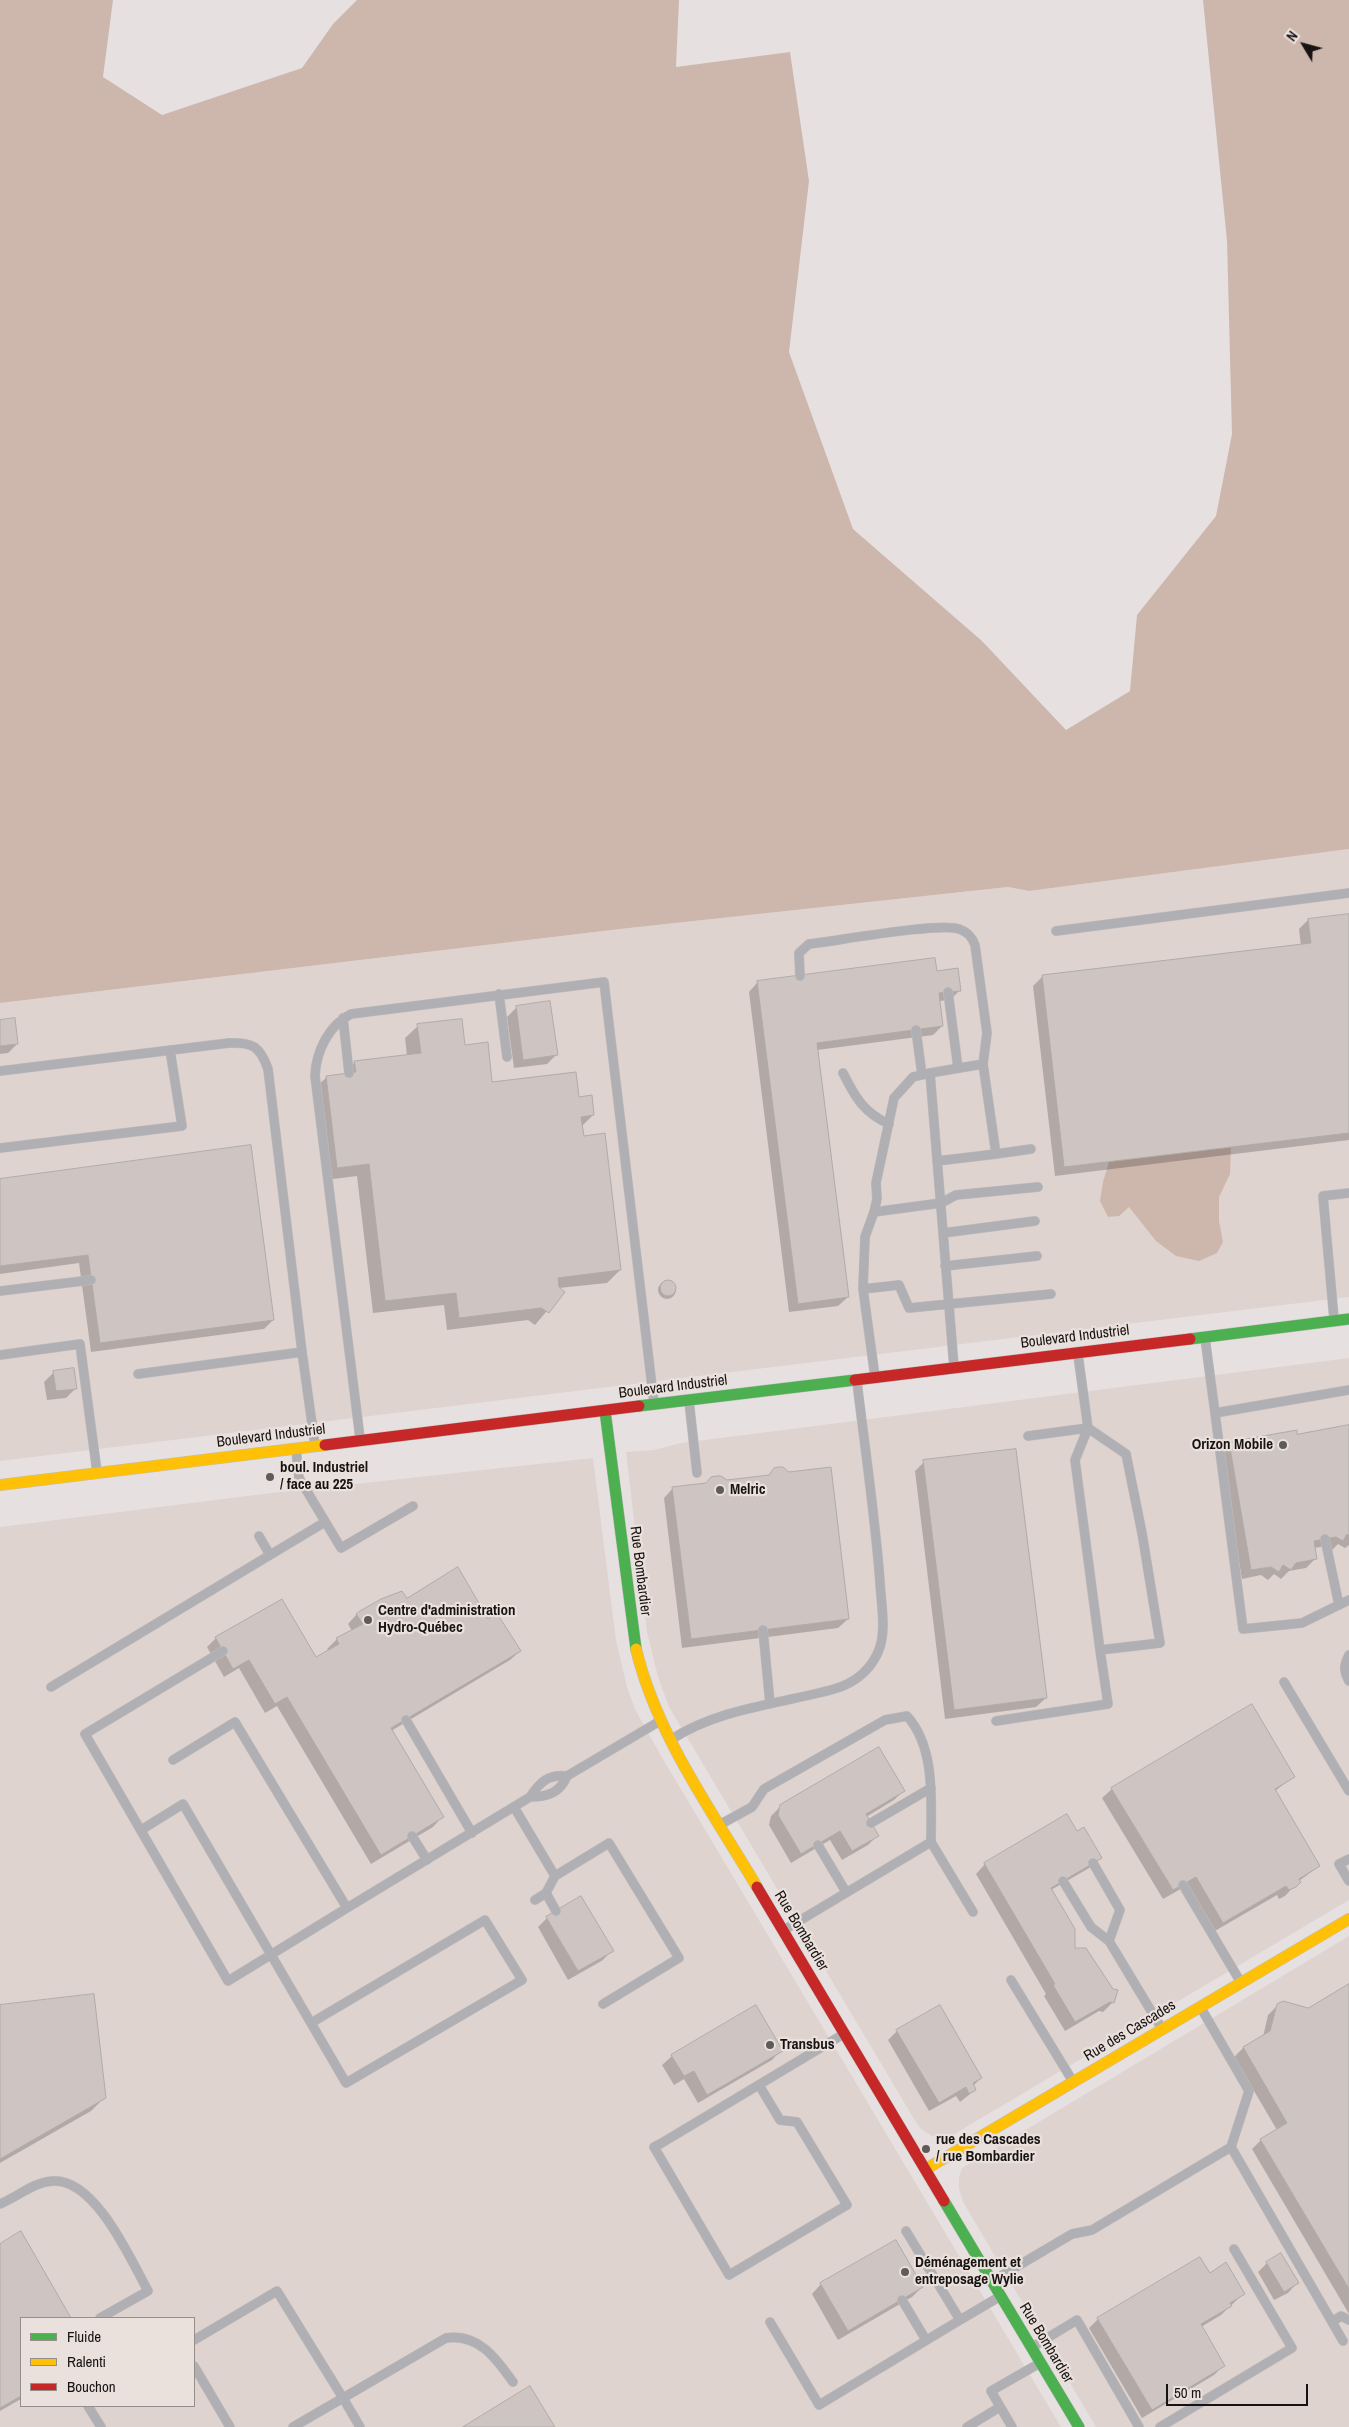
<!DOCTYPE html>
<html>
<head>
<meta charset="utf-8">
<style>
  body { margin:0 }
  #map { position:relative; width:1349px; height:2427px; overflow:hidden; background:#e6e1e0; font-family:"Archivo Narrow",sans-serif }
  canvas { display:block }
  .legend { position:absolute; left:20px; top:2317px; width:175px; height:90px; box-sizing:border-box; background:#eae0dc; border:1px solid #968e8b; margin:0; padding:6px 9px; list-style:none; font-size:15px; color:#171312 }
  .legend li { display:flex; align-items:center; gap:10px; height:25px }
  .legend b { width:25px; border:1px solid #968e8b }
  .north { position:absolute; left:1279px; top:20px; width:50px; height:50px; -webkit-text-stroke:4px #eae0dc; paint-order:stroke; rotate:307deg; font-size:14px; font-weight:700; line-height:20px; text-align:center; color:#171312 }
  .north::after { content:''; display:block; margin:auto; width:18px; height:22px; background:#171312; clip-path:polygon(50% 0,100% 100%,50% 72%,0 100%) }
  .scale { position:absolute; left:1166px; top:2384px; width:142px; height:22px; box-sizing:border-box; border:2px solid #171312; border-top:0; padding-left:6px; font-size:15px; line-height:18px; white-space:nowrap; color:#171312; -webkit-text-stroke:4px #eae0dc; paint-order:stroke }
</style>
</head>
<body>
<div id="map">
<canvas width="1349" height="2427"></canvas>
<ul class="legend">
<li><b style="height:6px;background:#4caf50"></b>Fluide</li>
<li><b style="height:6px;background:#ffc107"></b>Ralenti</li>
<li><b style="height:6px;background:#c62828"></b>Bouchon</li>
</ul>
<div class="north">N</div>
<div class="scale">50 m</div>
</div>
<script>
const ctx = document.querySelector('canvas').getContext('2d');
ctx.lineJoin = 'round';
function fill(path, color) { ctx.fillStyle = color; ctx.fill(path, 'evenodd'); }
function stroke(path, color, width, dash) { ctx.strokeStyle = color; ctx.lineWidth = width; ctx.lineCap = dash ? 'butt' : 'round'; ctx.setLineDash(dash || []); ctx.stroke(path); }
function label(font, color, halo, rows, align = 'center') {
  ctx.font = font + ' "Archivo Narrow",sans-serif'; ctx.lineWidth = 4.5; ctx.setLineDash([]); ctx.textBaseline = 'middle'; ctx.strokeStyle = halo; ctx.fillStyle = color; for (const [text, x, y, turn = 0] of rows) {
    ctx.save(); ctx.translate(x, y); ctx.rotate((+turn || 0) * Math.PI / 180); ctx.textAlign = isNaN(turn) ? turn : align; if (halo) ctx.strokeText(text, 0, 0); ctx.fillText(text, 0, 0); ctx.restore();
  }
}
fill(new Path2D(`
  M1349 849V1297L0 1461V1003L620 929 1008 887 1029 891Z
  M1349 1358V1900L951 2136 937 2138 930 2135 920 2128 914 2119 669 1707 658 1677 647 1632 626 1452 654 1450 681 1443Z
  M593 1458 616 1640 627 1687 635 1709 660 1754 1061 2427H0V1527L263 1494ZM21 2318H194V2406H21Z
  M1349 1936V2427H1096L963 2202 959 2189V2177L962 2168Z`), '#dfd3cf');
fill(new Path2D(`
  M0 0H113L103 77 162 115 302 68 333 24 357 0H679L676 67 790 52 809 181 789 352 853 529 982 641 1066 730 1130 691 1137 615 1216 516 1232 434 1227 241 1203 0H1349V849L1029 891 1008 887 620 929 0 1003Z
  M1231 1147 1230 1174 1219 1197V1221L1223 1242 1217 1253 1199 1261 1176 1256 1156 1241 1129 1207 1119 1216 1108 1217 1100 1201 1103 1182 1109 1162Z`), '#cdb7ad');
fill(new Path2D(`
  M1349 915V1140L1055 1176 1033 986 1042 977 1301 946 1299 929 1308 920Z
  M758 982 960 990 950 1000 939 1001 942 1026 933 1035 817 1050 848 1297 838 1306 789 1312 749 992Z
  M517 1007 556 1055 547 1064 514 1068 507 1017Z
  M0 1021 17 1044 8 1053 0 1054Z
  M418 1026 464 1046 491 1084 578 1098 593 1115 581 1127 620 1270 607 1283 559 1288 563 1292 535 1325 528 1320 447 1330 444 1305 373 1313 357 1176 325 1180 314 1089 327 1077 342 1075 355 1062 407 1056 405 1038Z
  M0 1180 273 1320 264 1329 91 1352 79 1263 0 1274Z
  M658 1290a9 9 0 1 1 18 0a9 9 0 1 1-18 0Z
  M54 1372 76 1388 66 1398 47 1400 44 1382Z
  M1349 1426V1545L1345 1548 1338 1544 1332 1550 1326 1546 1314 1548 1316 1558 1306 1568 1289 1571 1281 1579 1274 1574 1268 1580 1261 1575 1242 1579 1220 1453 1229 1444 1296 1432V1435Z
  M924 1462 1046 1698 1036 1707 945 1719 915 1471Z
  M774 1470 848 1619 838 1628 682 1648 664 1498 673 1488 767 1477Z
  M406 1600 487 1620 520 1651 510 1660 391 1731 442 1817 433 1827 371 1864 277 1706 265 1713 239 1668 224 1677 207 1647 216 1638 315 1659 329 1651 327 1649 337 1639 352 1631 348 1624 357 1614Z
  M1293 1777 1275 1791 1319 1866 1299 1881 1285 1896 1279 1899 1277 1895 1213 1932 1186 1886 1163 1899 1102 1798 1112 1789Z
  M903 1791 894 1800 866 1817 877 1836 868 1845 842 1860 830 1840 791 1863 769 1825 771 1816 781 1806Z
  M1076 1833 1101 1857 1091 1867 1051 1890 1074 1949 1113 2002 1103 2012 1099 2011 1065 2031 1044 1996 1046 1994 976 1874 985 1864Z
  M547 1918 612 1950 603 1960 568 1980 538 1927Z
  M1349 1985V2314L1252 2149 1261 2140 1277 2130 1234 2057 1243 2048 1263 2037 1268 2015 1278 2005 1308 2010Z
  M0 2007 104 2098 91 2111 0 2163Z
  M897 2031 981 2078 973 2086 975 2090 960 2102 956 2096 929 2111 888 2040Z
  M781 2050 772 2060 698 2103 684 2079 674 2085 662 2065 672 2056Z
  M21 2233 70 2318H21V2399L0 2411V2245Z
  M1267 2263 1297 2283 1288 2293 1274 2300 1258 2272Z
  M1209 2274 1243 2294 1221 2315 1201 2327 1224 2365 1214 2375 1142 2418 1089 2328 1098 2319Z
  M821 2284 922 2287 912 2297 838 2340 812 2294Z`), '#0003');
const building = new Path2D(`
  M1349 914V1133L1064 1167 1042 975 1311 943 1308 919Z
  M935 958 937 971 958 968 961 991 939 993 943 1026 817 1043 849 1297 798 1304 757 981Z
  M550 1001 558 1055 523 1060 516 1006Z
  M15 1018 18 1044 0 1046V1020Z
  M462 1019 465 1045 488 1042 492 1082 576 1072 579 1097 592 1095 594 1115 581 1117 584 1136 605 1133 621 1270 558 1278 559 1287 565 1292 549 1313 541 1308 459 1318 456 1293 385 1301 369 1164 337 1168 326 1076 356 1072 354 1061 421 1053 417 1024Z
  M251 1145 274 1320 100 1343 88 1255 0 1266V1179Z
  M660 1288a8 8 0 1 1 16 0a8 8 0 1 1-16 0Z
  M74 1368 77 1389 56 1391 53 1371Z
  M1349 1425V1536L1347 1534 1343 1541 1336 1537 1314 1541 1317 1559 1296 1563 1291 1570 1283 1565 1279 1572 1271 1567 1251 1570 1229 1442 1297 1430V1434Z
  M1016 1449 1047 1698 954 1710 923 1460Z
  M779 1467H783L789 1472 831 1467 849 1619 691 1639 672 1487 706 1483 711 1477 716 1476H721L727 1480 769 1475 774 1468Z
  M458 1567 488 1619 495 1614 500 1618 521 1651 391 1728 444 1817 381 1855 287 1697 275 1704 249 1660 233 1669 215 1637 282 1599 316 1657 339 1644 336 1638 363 1624 356 1614 360 1611 381 1599 402 1591 407 1598Z
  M1252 1704 1295 1777 1275 1789 1320 1866 1299 1879 1301 1882 1296 1887 1289 1890 1286 1886 1223 1923 1196 1877 1173 1890 1111 1788Z
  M879 1747 905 1791 866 1814 879 1836 852 1851 840 1831 801 1854 778 1815 780 1805Z
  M1067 1814 1077 1831 1084 1827 1102 1858 1051 1888 1075 1929V1948H1086L1113 1989 1118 1990 1114 2003 1110 2002 1075 2022 1053 1985 1055 1984 984 1863Z
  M581 1896 614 1951 578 1971 546 1917Z
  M1349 1984V2289L1260 2139 1287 2123 1243 2047 1270 2031 1277 2004 1283 2001 1308 2008Z
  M94 1994 106 2098 0 2159V2005Z
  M756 2005 783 2051 707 2095 694 2071 684 2076 671 2055Z
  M940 2005 982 2078 973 2083 976 2090 969 2094 966 2087 939 2103 896 2030Z
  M21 2231 71 2318H21V2396L0 2408V2244Z
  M896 2240 923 2287 848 2331 820 2283Z
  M1281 2253 1299 2283 1284 2292 1266 2262Z
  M1200 2257 1210 2273 1226 2262 1245 2294 1230 2303 1232 2306 1201 2324 1225 2366 1152 2410 1097 2318Z
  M530 2386 555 2427H463Z`);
fill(building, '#cec4c1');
stroke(building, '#b0acaa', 1);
const lane = new Path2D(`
  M1056 931 1349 893
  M800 976 799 953 809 944C836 941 940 922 959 929 968 932 972 937 975 945L987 1033 983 1064
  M948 992 958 1068
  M499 994 507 1057
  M343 1018 349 1073
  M916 1030 922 1075
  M0 1071 229 1043C252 1042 260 1046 268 1069L302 1352
  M843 1073C855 1097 864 1113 889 1124
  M930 1073 983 1064 996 1154 937 1161
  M0 1148 182 1126 170 1050
  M996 1154 1031 1149
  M874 1212 941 1203 956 1195 1038 1187
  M943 1233 1035 1221
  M945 1266 1037 1256
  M863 1289 865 1237 874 1212 877 1199 876 1183 894 1098 913 1077 930 1073 954 1367
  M0 1291 91 1280
  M1334 1319 1323 1196 1349 1193
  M1205 1338 1215 1413 1349 1390
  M0 1355 80 1344 97 1472
  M138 1374 302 1352 315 1445
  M875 1377 863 1289 899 1285 909 1308 1051 1294
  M689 1401 697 1473
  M1215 1413 1243 1629 1302 1623 1349 1600
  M1088 1428 1126 1454 1142 1533 1160 1643 1100 1650 1075 1460Z
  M1028 1436 1088 1428 1078 1355
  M360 1438 315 1076C316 1051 329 1025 351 1014L604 982 654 1403
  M296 1449 299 1478 341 1548 413 1506
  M259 1536 270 1555 325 1522
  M1325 1539 1339 1605
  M763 1630 770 1704
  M223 1651 85 1734 228 1981 347 1908
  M1349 1655C1344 1665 1343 1670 1349 1681
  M1284 1682 1349 1791
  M51 1687 270 1555
  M406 1720 472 1833
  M996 1721 1108 1704 1100 1650
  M672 1739C720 1708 780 1704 834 1689 856 1683 873 1668 880 1647 886 1627 881 1603 880 1582 875 1515 865 1449 857 1382
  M173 1760 235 1722 347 1908 530 1797
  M567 1776C548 1774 540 1782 530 1797 547 1797 560 1793 567 1776L660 1721
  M514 1807 555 1876 609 1843 679 1958 603 2004
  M871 1823 931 1788
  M721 1824 752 1807 764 1789 885 1720 907 1716C936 1748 931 1802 931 1842
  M141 1830 183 1804C238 1897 292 1990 346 2083L522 1980 485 1920 311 2023
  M412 1836 427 1860
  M818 1845 846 1892
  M1349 1859 1339 1864 1349 1881
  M1093 1863 1120 1910 1109 1941
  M1063 1881 1091 1927 1109 1941 1162 2029
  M1183 1885 1240 1981
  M546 1893 556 1911
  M535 1900 546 1893 555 1876
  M784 1930 931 1842 973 1912
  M1011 1980 1072 2080
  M759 2085 780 2120 797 2122 847 2205 729 2275 654 2147 660 2144 842 2035
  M1231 2147 1343 2341
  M0 2204C17 2197 34 2182 53 2181 95 2178 131 2260 148 2291L100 2318
  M906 2231 960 2320 999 2297
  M994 2280 1072 2234 1092 2230 1231 2147 1249 2091 1201 2008
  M902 2300 926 2340
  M770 2322 819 2405 960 2320
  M1332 2322 1341 2316 1349 2320
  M194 2340 277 2291 343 2398 293 2427
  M1034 2346 1077 2320 1139 2427
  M194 2366 230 2427
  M88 2406 101 2427
  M360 2427 343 2398 446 2338C478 2333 496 2358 513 2382
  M967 2427 1000 2407
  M1012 2427 991 2391 1040 2363
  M1160 2427 1292 2348 1234 2249`);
const fast = new Path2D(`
  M1190 1339 1349 1319
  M639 1406 855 1380
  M605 1411 636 1649
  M944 2201 1079 2427`);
const slow = new Path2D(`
  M0 1485 325 1445
  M636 1649C657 1736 712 1811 757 1887
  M926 2169 1349 1919`);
const jam = new Path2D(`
  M855 1380 1190 1339
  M325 1445 639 1406
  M757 1887 944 2201`);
stroke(lane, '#c0bdbc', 10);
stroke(fast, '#c0bdbc', 12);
stroke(slow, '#c0bdbc', 12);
stroke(jam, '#c0bdbc', 12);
stroke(lane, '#b0b0b4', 9);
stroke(fast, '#4caf50', 11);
stroke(slow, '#ffc107', 11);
stroke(jam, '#c62828', 11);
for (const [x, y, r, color] of [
  [1283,1445,5,"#5f5b5a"],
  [270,1477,5,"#5f5b5a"],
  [720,1490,5,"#5f5b5a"],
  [368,1620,5,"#5f5b5a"],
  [770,2045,5,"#5f5b5a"],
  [926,2149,5,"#5f5b5a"],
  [905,2272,5,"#5f5b5a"]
]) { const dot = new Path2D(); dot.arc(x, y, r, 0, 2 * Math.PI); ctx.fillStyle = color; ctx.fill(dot); stroke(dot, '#eae0dc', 2); }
label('15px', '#171312', '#eae0dc', [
  ["Boulevard Industriel",1075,1337,-7],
  ["Boulevard Industriel",673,1387,-7],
  ["Boulevard Industriel",271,1436,-7],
  ["Rue Bombardier",640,1571,83],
  ["Rue Bombardier",801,1931,59],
  ["Rue des Cascades",1130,2031,-31],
  ["Rue Bombardier",1046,2343,59]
]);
label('bold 15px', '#171312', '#eae0dc', [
  ["Orizon Mobile",1273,1445,"right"],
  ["boul. Industriel",280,1468],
  ["/ face au 225",280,1485],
  ["Melric",730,1490],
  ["Centre d'administration",378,1611],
  ["Hydro-Québec",378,1628],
  ["Transbus",780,2045],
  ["rue des Cascades",936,2140],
  ["/ rue Bombardier",936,2157],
  ["Déménagement et",915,2263],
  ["entreposage Wylie",915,2280]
], 'left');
</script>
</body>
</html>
